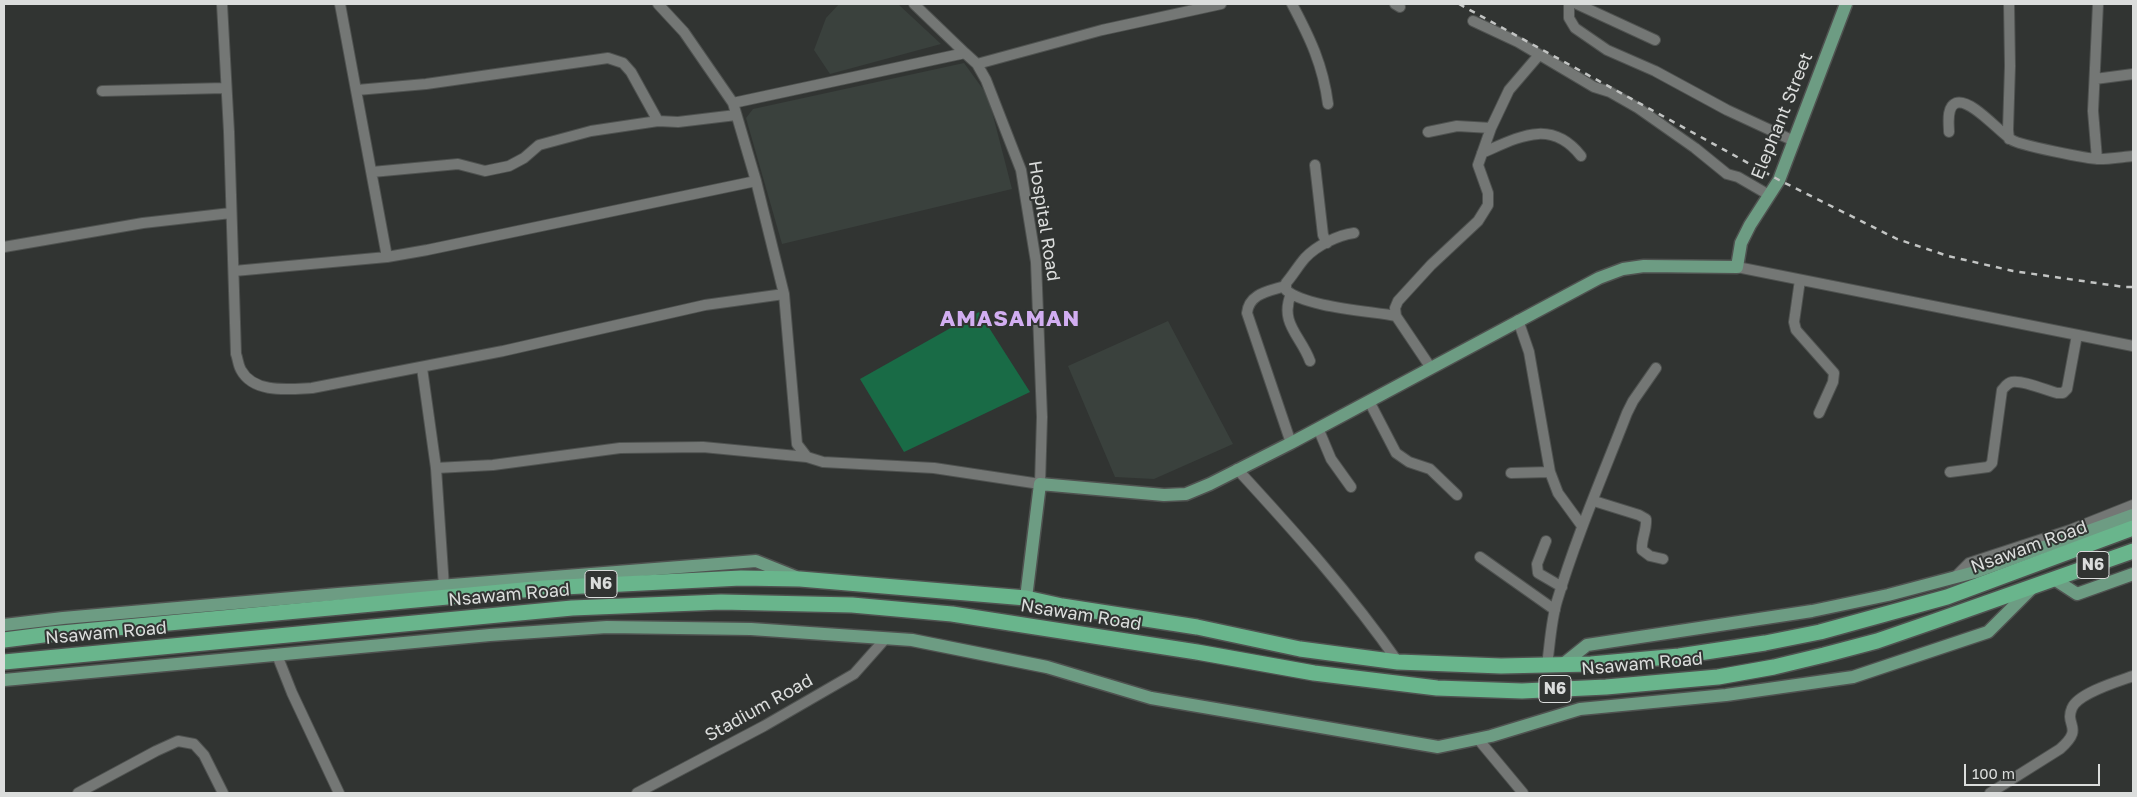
<!DOCTYPE html>
<html>
<head>
<meta charset="utf-8">
<style>
  body { margin:0 }
  #map { position:relative; width:2137px; height:797px; overflow:hidden; background:#313432; font-family:"Golos Text",sans-serif }
  canvas { display:block }
  .frame { position:absolute; inset:0; border:5px solid #dbdddc; pointer-events:none }
  .scale { position:absolute; left:1964px; top:764px; width:136px; height:22px; box-sizing:border-box; border:2px solid #dbdddc; border-top:0; padding-left:6px; font-size:15px; line-height:18px; white-space:nowrap; color:#dbdddc; -webkit-text-stroke:4px #313432; paint-order:stroke }
</style>
</head>
<body>
<div id="map">
<canvas width="2137" height="797"></canvas>
<div class="frame"></div>
<div class="scale">100 m</div>
</div>
<script>
const ctx = document.querySelector('canvas').getContext('2d');
ctx.lineJoin = 'round';
function fill(path, color) { ctx.fillStyle = color; ctx.fill(path, 'evenodd'); }
function stroke(path, color, width, dash) { ctx.strokeStyle = color; ctx.lineWidth = width; ctx.lineCap = dash ? 'butt' : 'round'; ctx.setLineDash(dash || []); ctx.stroke(path); }
function label(font, color, halo, rows, align = 'center') {
  ctx.font = font + ' "Golos Text",sans-serif'; ctx.lineWidth = 4; ctx.setLineDash([]); ctx.textBaseline = 'middle'; ctx.strokeStyle = halo; ctx.fillStyle = color; for (const [text, x, y, turn = 0] of rows) {
    ctx.save(); ctx.translate(x, y); ctx.rotate((+turn || 0) * Math.PI / 180); ctx.textAlign = isNaN(turn) ? turn : align; if (halo) ctx.strokeText(text, 0, 0); ctx.fillText(text, 0, 0); ctx.restore();
  }
}
fill(new Path2D(`
  M839 4H898L941 44 830 74 814 50 826 18Z
  M964 63 988 96 1012 189 782 244 746 118 753 109Z
  M1168 321 1233 444 1154 479 1115 477 1068 366Z`), '#3a413d');
fill(new Path2D(`
  M979 312 1030 392 904 452 860 379Z`), '#196b46');
const minor = new Path2D(`
  M222 4 229 132 236 354C238 359 238 365 241 370 254 394 289 389 312 388L503 351 705 305 784 294
  M340 4 387 257
  M658 4 684 32 733 103 756 181 784 294 797 444 807 457
  M1292 4C1310 38 1323 65 1328 104
  M1395 4 1400 7
  M1569 4V18L1575 28 1607 50 1655 71 1727 110 1794 141
  M1577 4 1655 40
  M1473 21 1518 42 1594 87 1610 92 1638 108 1695 148 1727 174 1738 177 1769 195
  M977 64 1102 30 1221 4
  M2095 79 2133 74
  M357 90 426 84 608 58 623 63 631 72 658 121 678 122 736 115
  M102 91 225 88
  M733 103 965 53
  M1428 132 1457 126 1491 128
  M1949 132C1949 124 1946 107 1956 103 1971 98 1999 132 2012 140 2019 145 2088 159 2099 159 2110 159 2122 157 2133 156
  M2009 139 2008 130 2010 66 2009 4
  M1482 153C1519 137 1551 118 1581 156
  M2097 159 2093 111 2098 4
  M1315 165 1323 235 1327 243
  M372 172 458 164 485 171 509 166 524 158 539 145 591 131 658 121
  M1354 233C1338 235 1316 246 1305 258 1298 266 1293 275 1286 283V290C1305 307 1369 311 1396 316
  M4 247 143 223 231 213
  M1737 267 2133 346
  M234 271 387 257 427 250 756 181
  M1800 280 1794 322 1796 330 1834 373 1833 382 1819 413
  M1285 286C1270 291 1249 293 1247 313L1291 443
  M1291 294C1279 323 1301 336 1310 361
  M1518 320 1529 352 1550 472 1558 493 1582 526
  M422 368 436 468 444 587
  M1431 368 1396 316 1395 308 1398 301 1431 265 1478 221 1488 205V193L1478 165 1491 128 1509 90 1539 55
  M1369 401 1396 453 1409 462 1430 469 1457 495
  M1318 428 1331 459 1351 487
  M436 468 493 465 620 448 703 447 807 457 823 462 934 468 1040 484 1042 417 1036 262 1021 170 986 80 977 64 965 53 914 4
  M1237 469C1294 531 1350 593 1398 662
  M1950 472 1988 467 1992 463 2002 390C2005 387 2007 383 2012 382 2022 380 2046 390 2057 393H2063L2067 389 2077 335
  M1511 473 1550 472
  M1594 501 1639 515 1646 519C1647 530 1641 539 1642 550L1650 556 1663 559
  M1546 541 1537 564 1538 573 1562 587
  M1480 557 1555 610
  M1955 577 1969 563 2070 530 2133 505
  M277 655 292 693 339 793
  M1547 665C1550 644 1551 621 1557 601 1576 537 1603 475 1627 413L1633 401 1656 368
  M1478 739 1523 793
  M78 793 156 751 178 741 194 744 204 755 223 793
  M637 793 764 726 854 674 886 638
  M1990 793 2060 749C2085 727 2064 726 2072 708 2078 693 2119 681 2133 676`);
const major = new Path2D(`
  M2054 579 2077 594 2133 574
  M1026 598 1040 484 1164 495 1186 494 1210 484 1291 443 1599 278 1623 269 1644 266 1737 267 1741 243 1750 225 1779 180 1846 4
  M4 625 63 618 338 594 756 561 796 577
  M1562 665 1587 645 1812 611 1888 595 1975 572 2133 515
  M4 680 490 635 607 627 751 629 912 640 1047 667 1151 698 1438 747 1491 736 1580 709 1726 695 1853 677 1988 632 2033 587`);
const highway = new Path2D(`
  M4 640 51 634 544 588 741 578 800 579 1026 598 1062 606 1197 627 1300 649 1398 662 1501 666 1591 664 1679 656 1765 643 1820 632 1947 597 2133 528
  M4 662 572 608 721 602 852 605 952 614 1197 652 1314 673 1437 688 1522 691 1606 687 1718 677 1774 667 1824 655 1877 641 1935 621 2133 551`);
stroke(minor, '#4f5250', 12);
stroke(major, '#4f5250', 15);
stroke(highway, '#4f5250', 18);
stroke(minor, '#747775', 10);
stroke(major, '#6d9c83', 12);
stroke(highway, '#69b58c', 15);
stroke(new Path2D(`
  M1459 4 1779 180 1897 239 1948 256 2013 271 2124 287H2133`), '#c2c4c3', 2.5, [6, 6]);
for (const [x, y, w] of [
  [2093,565,32],
  [601,584,32],
  [1555,689,32]
]) { const box = new Path2D(); box.roundRect(x - w / 2, y - 13.5, w, 27, 4); ctx.fillStyle = '#313432'; ctx.fill(box); stroke(box, '#dbdddc', 1); }
label('bold 16px', '#dbdddc', null, [
  ["N6",2093,565],
  ["N6",601,584],
  ["N6",1555,689]
]);
label('18px', '#dbdddc', '#313432', [
  ["Elephant Street",1782,116,-68],
  ["Hospital Road",1044,221,81],
  ["Nsawam Road",2029,547,-20],
  ["Nsawam Road",509,595,-5],
  ["Nsawam Road",1081,615,9],
  ["Nsawam Road",106,633,-5],
  ["Nsawam Road",1642,664,-5],
  ["Stadium Road",759,708,-29]
]);
ctx.letterSpacing = '1px';
label('bold 22px', '#d2aef1', '#313432', [
  ["AMASAMAN",1010,319]
]);
ctx.letterSpacing = '0px';
</script>
</body>
</html>
